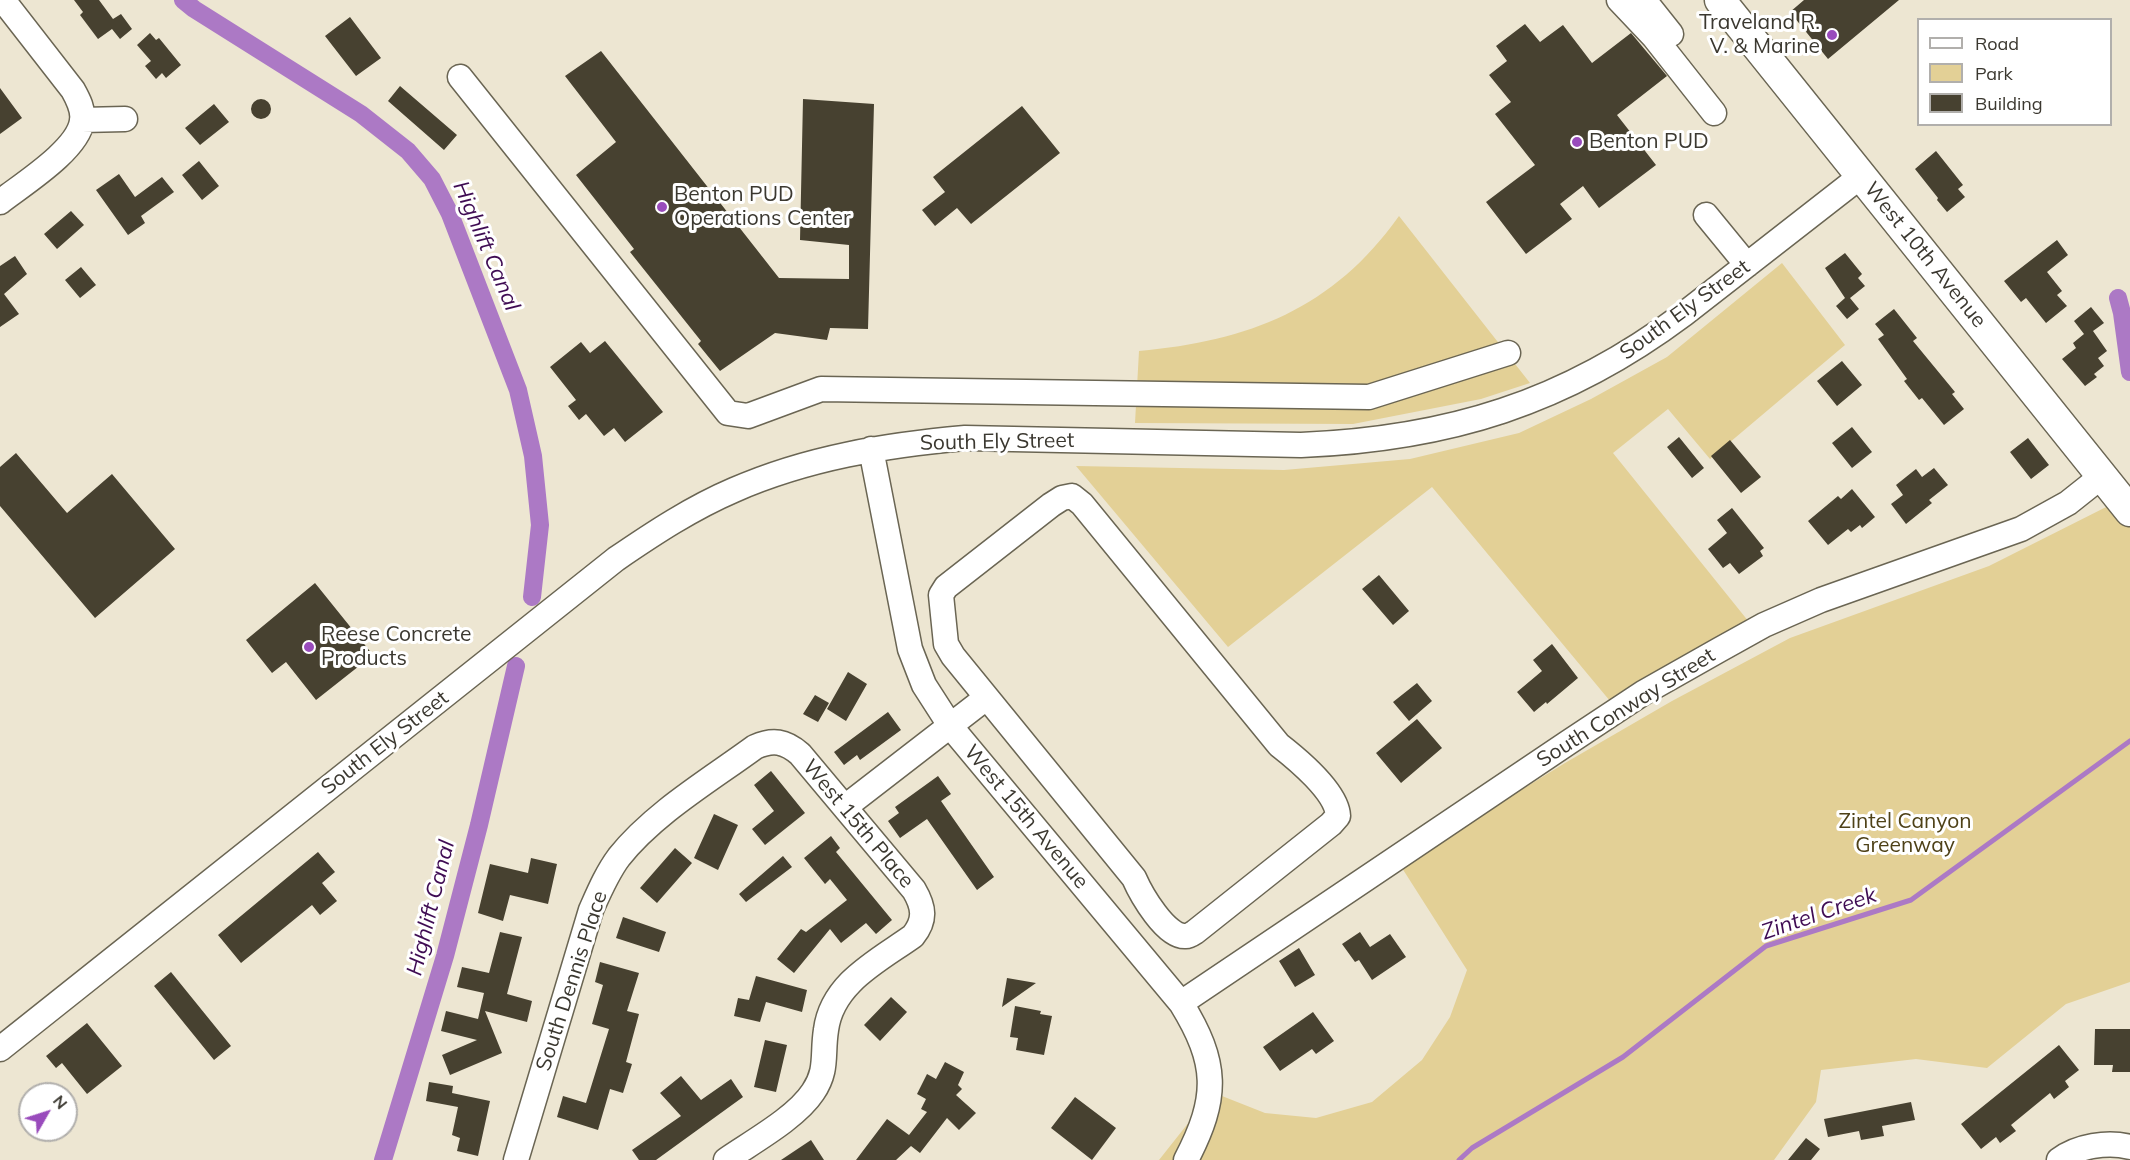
<!DOCTYPE html>
<html>
<head>
<meta charset="utf-8">
<style>
  body { margin:0 }
  #map { position:relative; width:2130px; height:1160px; overflow:hidden; background:#ede6d2; font-family:Mulish,sans-serif }
  canvas { display:block }
  .legend { position:absolute; left:1917px; top:18px; width:195px; height:108px; box-sizing:border-box; background:#fff; border:2px solid #b1afac; margin:0; padding:8px 10px; list-style:none; font-size:18px; color:#3b3830 }
  .legend li { display:flex; align-items:center; gap:12px; height:30px }
  .legend b { width:30px; border:2px solid #b1afac }
  .north { position:absolute; left:18px; top:1082px; width:60px; height:60px; box-sizing:border-box; background:#fff; border:2px solid #b1afac; border-radius:50%; rotate:51deg; font-size:16px; font-weight:700; line-height:24px; text-align:center; color:#3b3830 }
  .north::after { content:''; display:block; margin:auto; width:21px; height:27px; background:#994bbc; clip-path:polygon(50% 0,100% 100%,50% 72%,0 100%) }
</style>
</head>
<body>
<div id="map">
<canvas width="2130" height="1160"></canvas>
<ul class="legend">
<li><b style="height:8px;background:#fff"></b>Road</li>
<li><b style="height:16px;background:#e3d096"></b>Park</li>
<li><b style="height:16px;background:#474130"></b>Building</li>
</ul>
<div class="north">N</div>
</div>
<script>
const ctx = document.querySelector('canvas').getContext('2d');
ctx.lineJoin = 'round';
function fill(path, color) { ctx.fillStyle = color; ctx.fill(path, 'evenodd'); }
function stroke(path, color, width, dash) { ctx.strokeStyle = color; ctx.lineWidth = width; ctx.lineCap = dash ? 'butt' : 'round'; ctx.setLineDash(dash || []); ctx.stroke(path); }
function label(font, color, halo, rows, align = 'center') {
  ctx.font = font + ' Mulish,sans-serif'; ctx.lineWidth = 6; ctx.setLineDash([]); ctx.textBaseline = 'middle'; ctx.strokeStyle = halo; ctx.fillStyle = color; for (const [text, x, y, turn = 0] of rows) {
    ctx.save(); ctx.translate(x, y); ctx.rotate((+turn || 0) * Math.PI / 180); ctx.textAlign = isNaN(turn) ? turn : align; if (halo) ctx.strokeText(text, 0, 0); ctx.fillText(text, 0, 0); ctx.restore();
  }
}
fill(new Path2D(`
  M1399 216 1530 383 1481 399 1353 424 1135 423 1139 351C1249 341 1333 309 1399 216Z
  M1782 263 1845 345 1710 459 1668 409 1613 453 1749 622 1678 659 1610 701 1432 487 1228 647 1076 466 1284 470 1410 459 1519 433 1591 399 1667 357Z
  M2130 495V982L2066 1004 1987 1068 1916 1059 1821 1070 1816 1102 1774 1160H1159L1197 1112 1222 1096 1265 1113 1316 1118 1372 1102 1422 1060 1450 1017 1467 970 1402 868 1461 827 1565 763 1672 701 1790 638 1989 566Z`), '#e3d096');
stroke(new Path2D(`
  M1459 1160 1472 1148 1623 1057 1766 946 1911 900 2130 741`), '#ac79c5', 5);
stroke(new Path2D(`
  M183 0 194 9 361 114 408 151 432 179 450 214 518 390 533 456 540 525 532 597
  M2118 298 2122 313 2130 372
  M383 1160 445 956 479 825 516 666`), '#ac79c5', 18);
fill(new Path2D(`
  M74 0H99L113 19 121 14 132 29 120 39 112 29 98 39 80 15 83 12Z
  M1804 0H1899L1828 59 1790 12Z
  M350 17 381 58 356 76 325 36Z
  M1525 24 1540 42 1563 25 1592 63 1631 33 1667 76 1617 115 1656 165 1599 208 1583 186 1560 204 1572 219 1526 254 1486 202 1535 165 1495 114 1511 102 1489 75 1507 61 1496 46Z
  M150 33 156 40 159 38 181 65 166 78 162 73 156 79 145 66 151 61 137 45Z
  M601 51 779 278 849 279V245L800 240 803 99 874 104 868 329 830 328 827 340 775 333 720 371 698 344 701 341 630 252 634 249 576 175 616 142 565 76Z
  M400 86 457 135 444 150 388 101Z
  M0 88 22 118 0 134Z
  M251 109a10 10 0 1 1 20 0a10 10 0 1 1-20 0Z
  M214 104 229 122 200 145 185 128Z
  M1022 106 1060 153 971 224 957 208 935 226 922 210 945 192 933 177Z
  M1936 151 1963 185 1958 189 1965 197 1947 212 1937 200 1938 198 1915 169Z
  M199 161 219 186 202 200 182 175Z
  M119 174 135 197 162 177 174 192 141 216 145 223 128 235 96 190Z
  M71 211 84 225 57 249 44 234Z
  M2057 240 2068 255 2047 272 2062 291 2057 295 2067 306 2046 323 2026 298 2021 302 2004 281Z
  M1845 253 1862 274 1858 278 1865 286 1850 298 1859 309 1847 319 1836 306 1845 298 1825 268Z
  M15 256 27 274 4 294 19 314 0 327V266Z
  M81 267 96 285 80 298 65 280Z
  M2091 307 2104 323 2093 331 2107 351 2098 358 2104 366 2094 374 2097 377 2085 386 2062 359 2076 348 2073 343 2084 334 2074 321Z
  M1894 309 1917 338 1913 341 1955 392 1952 394 1964 409 1944 425 1922 398 1919 400 1904 381 1907 379 1878 339 1884 335 1875 324Z
  M605 341 663 412 625 442 614 428 604 436 586 414 579 420 568 406 576 400 550 367 581 342 590 353Z
  M1842 361 1862 385 1837 406 1817 381Z
  M1852 427 1872 452 1852 468 1832 443Z
  M1679 437 1704 468 1692 478 1667 447Z
  M2028 438 2049 465 2031 479 2010 452Z
  M1730 440 1761 477 1741 493 1711 456Z
  M16 453 67 513 112 474 175 549 95 618 0 506V467Z
  M1934 468 1948 485 1929 500 1932 503 1906 524 1891 504 1903 495 1896 485 1916 469 1922 477Z
  M1852 489 1875 517 1862 528 1860 525 1851 532 1848 529 1828 545 1808 521 1838 496 1841 499Z
  M1732 508 1764 548 1760 551 1763 556 1739 574 1730 563 1723 568 1708 549 1727 533 1717 520Z
  M1379 575 1409 611 1393 625 1362 589Z
  M315 583 373 655 316 700 286 662 272 673 246 640Z
  M1552 644 1578 678 1547 704 1546 702 1534 712 1517 692 1542 671 1533 660Z
  M848 672 867 684 846 721 827 709Z
  M1417 683 1432 701 1409 721 1393 702Z
  M815 695 829 703 818 722 803 714Z
  M888 712 901 730 860 760 857 755 844 765 834 752Z
  M1417 719 1442 748 1401 783 1376 753Z
  M771 771 805 813 765 845 752 829 774 811 754 785Z
  M938 776 951 794 941 801 994 877 977 890 927 819 900 838 888 821 899 813 895 807Z
  M714 814 738 825 718 870 694 858Z
  M831 836 840 848 836 852 892 920 876 934 866 923 841 943 830 929 794 973 777 959 801 929 806 932 847 900 830 879 825 884 804 858Z
  M675 848 692 863 657 903 640 888Z
  M318 852 335 872 322 883 337 901 320 915 312 905 241 963 218 935Z
  M783 856 792 867 746 902 739 894Z
  M531 858 557 864 548 904 510 895 503 921 478 913 490 864 528 873Z
  M623 917 666 932 659 952 616 938Z
  M500 932 522 937 507 994 532 1001 527 1022 485 1011 502 1053 450 1075 442 1055 477 1040 441 1031 446 1011 478 1019 484 993 457 987 462 967 489 973Z
  M1360 932 1370 947 1390 934 1406 957 1372 980 1359 960 1355 962 1342 944Z
  M1299 948 1315 975 1295 987 1279 961Z
  M600 962 639 973 627 1011 639 1014 626 1062 632 1064 623 1093 610 1089 598 1130 557 1117 563 1096 586 1103 609 1029 592 1024 603 985 595 982Z
  M171 972 231 1046 214 1060 154 986Z
  M756 976 807 990 802 1012 766 1002 760 1022 734 1016 738 998 749 1000Z
  M1007 978 1036 983 1002 1007Z
  M891 997 907 1012 880 1041 864 1025Z
  M1015 1006 1041 1011 1040 1014 1052 1016 1044 1055 1016 1050 1018 1038 1010 1037Z
  M1313 1012 1334 1041 1316 1054 1312 1049 1280 1071 1263 1047Z
  M87 1023 122 1066 87 1094 62 1063 56 1068 46 1056Z
  M2095 1029H2130V1072H2112L2113 1065H2094Z
  M765 1040 787 1045 776 1092 754 1087Z
  M2059 1045 2079 1070 2065 1081 2069 1087 2054 1099 2050 1093 2011 1125 2016 1131 2000 1143 1996 1137 1981 1149 1961 1124Z
  M945 1062 964 1072 958 1085 962 1089 956 1095 976 1113 959 1130 947 1118 920 1153 911 1146 896 1160H856L887 1119 909 1135 927 1112 921 1109 926 1099 917 1094 927 1074 936 1079Z
  M681 1076 701 1100 731 1079 743 1097 656 1160H639L632 1150 681 1116 660 1093Z
  M429 1082 453 1086 452 1093 490 1101 478 1156 457 1151 460 1138 452 1135 458 1107 426 1101Z
  M1075 1097 1116 1128 1092 1160 1051 1128Z
  M1911 1102 1915 1120 1882 1126 1884 1136 1861 1140 1859 1131 1828 1137 1824 1119Z
  M1806 1138 1820 1149 1811 1160H1788Z
  M811 1140 824 1160H781Z`), '#474130');
const minor = new Path2D(`
  M1619 0 1654 37 1714 113
  M1644 0 1671 34
  M460 77 728 413 748 416 821 389 1369 397 1508 353
  M82 120 125 119
  M0 202C23 184 78 150 82 121 84 110 78 99 73 90L3 0
  M1706 215 1747 265
  M871 449 910 649 924 685 951 727 1181 1003C1218 1063 1219 1097 1186 1160
  M1072 496 1082 504 1279 745C1297 759 1337 792 1338 816L1331 824 1195 932C1192 934 1189 936 1186 936 1166 938 1141 894 1134 878L953 656 946 644 941 595 946 587 1051 505 1062 498Z
  M845 807 986 698
  M1181 1003 1569 742 1643 693 1719 650 1764 625 1821 600 2021 529 2068 503 2102 476
  M0 1049 616 559C654 533 692 508 734 490 807 458 886 445 965 438L1301 445C1448 439 1565 403 1684 314L1861 176
  M516 1160 591 910C599 892 607 873 619 857 654 813 710 780 755 747 773 739 785 741 800 754L914 890C924 907 926 920 913 936 878 961 832 983 826 1030 822 1055 828 1070 813 1092 796 1118 752 1142 726 1160
  M2059 1160C2077 1146 2108 1141 2130 1147`);
const major = new Path2D(`
  M1720 0 2130 511`);
stroke(minor, '#6a6553', 27);
stroke(major, '#6a6553', 33);
stroke(minor, '#fff', 24);
stroke(major, '#fff', 30);
for (const [x, y, r, color] of [
  [1832,35,6,"#994bbc"],
  [1577,142,6,"#994bbc"],
  [662,207,6,"#994bbc"],
  [309,647,6,"#994bbc"]
]) { const dot = new Path2D(); dot.arc(x, y, r, 0, 2 * Math.PI); ctx.fillStyle = color; ctx.fill(dot); stroke(dot, '#fff', 2); }
label('21px', '#3b3830', '#fff', [
  ["Traveland R.",1820,23,"right"],
  ["V. & Marine",1820,47,"right"],
  ["Benton PUD",1589,142],
  ["Benton PUD",674,195],
  ["Operations Center",674,219],
  ["Reese Concrete",321,635],
  ["Products",321,659]
], 'left');
label('21px', '#3b3830', '#fff', [
  ["West 10th Avenue",1925,255,51],
  ["South Ely Street",1685,310,-36],
  ["South Ely Street",997,442,-1],
  ["South Conway Street",1626,708,-32],
  ["South Ely Street",385,743,-38],
  ["West 15th Avenue",1026,817,50],
  ["West 15th Place",858,824,50],
  ["South Dennis Place",572,981,-72]
]);
label('21px', '#4e4117', '#fff', [
  ["Zintel Canyon",1905,822],
  ["Greenway",1905,846]
]);
label('italic 22px', '#3f0c53', '#fff', [
  ["Highlift Canal",486,246,67],
  ["Highlift Canal",431,908,-76],
  ["Zintel Creek",1819,914,-19]
]);
</script>
</body>
</html>
